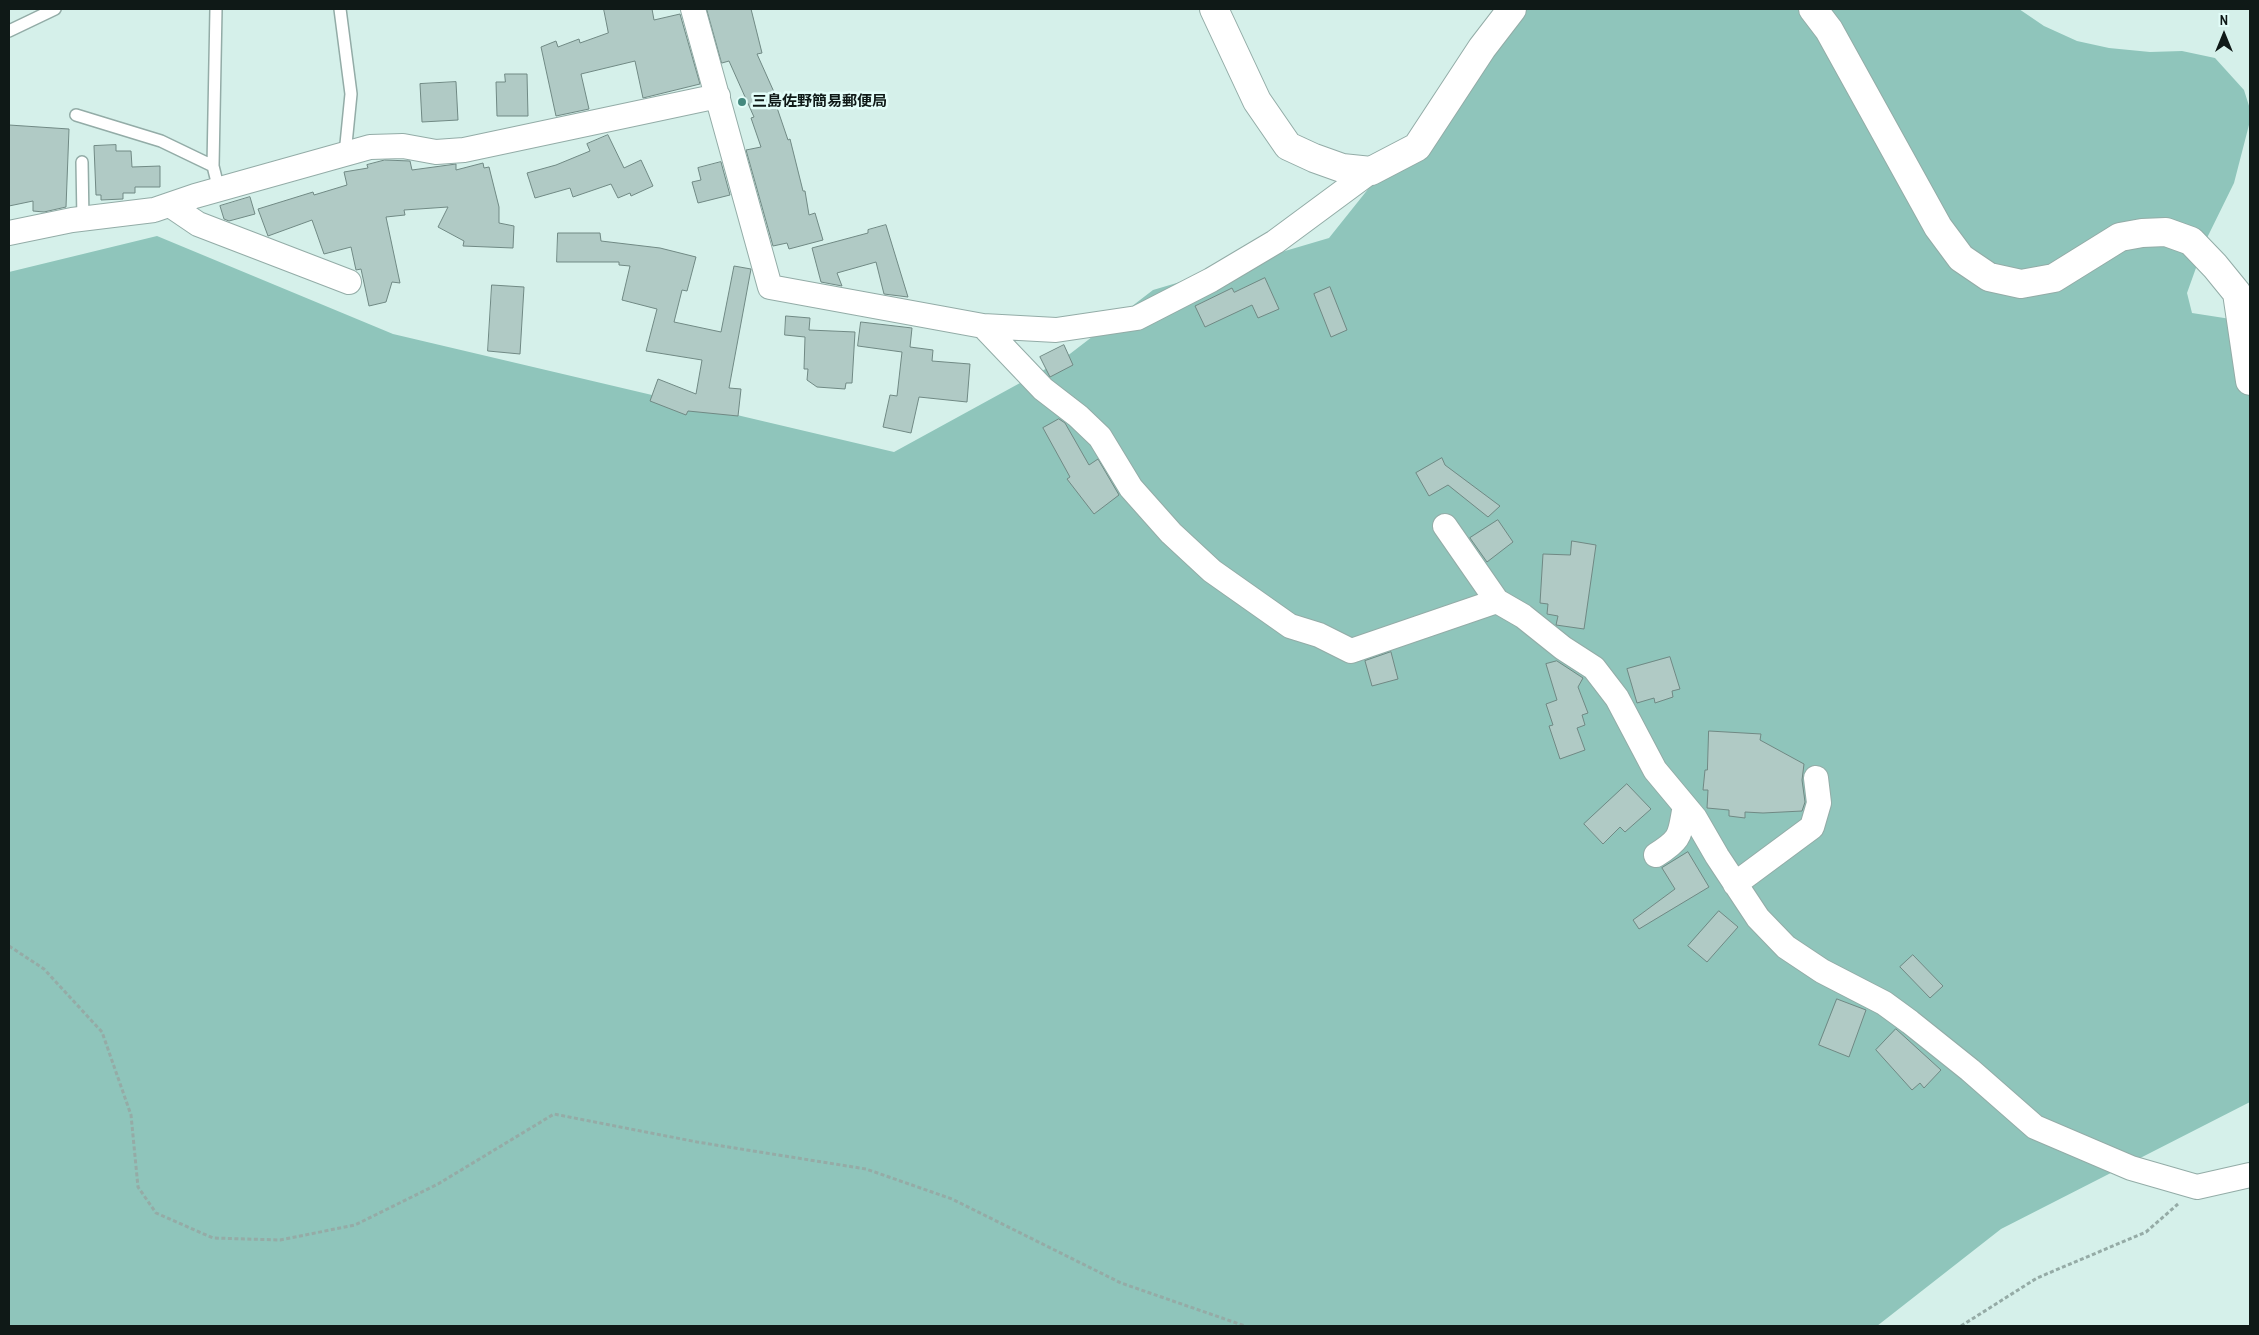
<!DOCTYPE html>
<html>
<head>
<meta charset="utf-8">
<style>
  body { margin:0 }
  #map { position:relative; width:2259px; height:1335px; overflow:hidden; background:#d5f0ea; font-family:"Archivo Narrow",sans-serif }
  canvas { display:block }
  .frame { position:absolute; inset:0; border:10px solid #0f1917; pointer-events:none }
  .north { position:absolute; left:2199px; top:10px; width:50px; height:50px; -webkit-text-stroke:4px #e2fdf8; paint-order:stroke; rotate:0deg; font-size:14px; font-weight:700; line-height:20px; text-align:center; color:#0f1917 }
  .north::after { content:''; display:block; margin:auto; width:18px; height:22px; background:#0f1917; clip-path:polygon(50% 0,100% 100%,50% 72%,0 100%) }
</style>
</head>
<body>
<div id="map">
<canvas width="2259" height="1335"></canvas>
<div class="frame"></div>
<div class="north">N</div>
</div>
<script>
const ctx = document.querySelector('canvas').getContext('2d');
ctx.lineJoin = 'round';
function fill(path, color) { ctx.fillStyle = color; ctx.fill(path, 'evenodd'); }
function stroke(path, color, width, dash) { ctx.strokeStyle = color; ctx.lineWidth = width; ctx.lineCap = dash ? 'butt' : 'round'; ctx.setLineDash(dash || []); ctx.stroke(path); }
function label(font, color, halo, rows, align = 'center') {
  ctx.font = font + ' "Archivo Narrow","Noto Sans JP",sans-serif'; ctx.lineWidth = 5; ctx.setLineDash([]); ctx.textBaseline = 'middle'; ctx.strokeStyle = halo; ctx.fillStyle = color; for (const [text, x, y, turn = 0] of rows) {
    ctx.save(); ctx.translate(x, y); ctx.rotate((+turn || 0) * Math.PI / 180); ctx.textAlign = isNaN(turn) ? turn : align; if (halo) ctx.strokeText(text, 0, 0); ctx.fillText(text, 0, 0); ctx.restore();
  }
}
fill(new Path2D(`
  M1518 9H2019L2044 26 2077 41 2109 48 2150 52 2182 51 2215 58 2244 90 2250 109V121L2234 183 2206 240 2187 293 2192 313 2250 322V1102L2001 1229 1877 1326H9V272L157 236 393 334 894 452 1062 360 1153 290 1329 238 1504 19Z`), '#8fc5bb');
const building = new Path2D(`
  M604 9H652L654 20 680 14 700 84 643 98 635 61 581 74 589 109 556 116 541 47 556 41 558 47 579 39 580 43 608 33Z
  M707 9H751L762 53 757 54 774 92 772 93 788 140 790 139 803 191H805L809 215 815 213 823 240 789 249 787 243 773 246 746 150 761 147 751 118 754 117 729 61 722 63Z
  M505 74H527L528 116H497L496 82H505Z
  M456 82 458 120 422 122 420 84Z
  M9 125 69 129 66 207 44 212 33 211V201L9 206Z
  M608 135 624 168 641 160 653 186 631 196 630 193 618 198 611 184 573 197 570 188 535 198 527 173 556 165 590 151 587 144Z
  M116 145V151H131L132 167 160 166V187H135V193H123V199L101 200V195H96L94 146Z
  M385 160 410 161 412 170 456 164V170L483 163 484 168 489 167 499 207V223L514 226 513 248 463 246 464 241 438 227 448 207 404 210 405 215 386 217 400 283 392 282 386 302 369 306 361 269 356 270 351 247 324 254 312 220 268 236 258 209 313 192 314 195 347 185 344 172 368 168 367 165Z
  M721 162 730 195 698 203 692 182 701 180 698 168Z
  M250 197 255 214 229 221 224 219 220 206Z
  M886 225 908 297 884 294 876 262 837 273 842 286 821 282 812 248 868 233V230Z
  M558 233H600L601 241 660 248 696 257 687 291 682 290 674 322 721 332 734 266 751 269 729 388 741 389 738 416 688 411 686 415 650 401 658 379 696 394 702 360 646 351 657 309 622 300 630 266 619 265V262H557Z
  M1265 278 1279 309 1258 318 1252 305 1205 327 1195 306 1232 288 1234 292Z
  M492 285 524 287 520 354 488 351Z
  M1330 287 1347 330 1331 337 1314 294Z
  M786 316 810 318 809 330 855 332 852 383H846L845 389 817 387 807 380 808 369H804L805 337 785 335Z
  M861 322 912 328 910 347 933 350 932 361 970 364 967 402 919 397 911 433 883 427 890 395 897 396 902 352 858 346Z
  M1064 345 1073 365 1050 377 1040 357Z
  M1059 419 1065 423 1089 465 1098 459 1119 495 1094 514 1067 479 1070 477 1043 428Z
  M1442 458 1445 465 1500 506 1488 517 1448 485 1429 496 1416 473Z
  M1498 520 1513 542 1487 562 1470 538Z
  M1572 541 1596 545 1584 629 1556 625 1558 616 1547 614 1548 604 1540 603 1543 554 1570 555Z
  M1391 652 1398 679 1372 686 1365 661Z
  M1670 657 1680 689 1672 691 1673 697 1655 703 1654 698 1637 703 1627 669Z
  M1557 661 1583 678 1578 687 1588 713 1582 715 1585 725 1577 728 1585 750 1560 759 1549 726 1553 725 1546 704 1557 700 1546 664Z
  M1709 731 1761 734 1760 740 1804 764 1802 780 1805 802 1802 811 1763 813 1745 812V818L1729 816V810L1707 808 1708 790H1703L1705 770H1707Z
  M1627 784 1651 809 1625 832 1620 827 1603 844 1584 824Z
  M1688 852 1709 887 1639 929 1633 920 1675 889 1662 868Z
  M1719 911 1738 927 1707 962 1688 946Z
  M1913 955 1943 986 1930 998 1900 967Z
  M1837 999 1866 1010 1849 1057 1819 1045Z
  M1896 1029 1941 1070 1924 1088 1920 1083 1912 1090 1876 1050Z`);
fill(building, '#b0cac5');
stroke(building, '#708984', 1);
const lane = new Path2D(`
  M340 9 351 94 345 154
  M9 31 55 9
  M76 115 161 141 213 166 219 190
  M82 162 83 220
  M213 166 216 9`);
const street = new Path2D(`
  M693 9 770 287 983 326 1056 330 1137 318 1211 280 1275 242 1371 171
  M170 205 198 224 349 282
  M9 233 72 220 154 210 195 196 370 147 403 146 436 152 464 150 718 96
  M983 326 1043 389 1078 416 1100 437 1131 488 1171 533 1212 571 1290 626 1319 635 1351 651 1497 601 1523 616 1563 648 1594 668 1617 698 1655 770 1695 818 1717 856 1758 918 1786 947 1822 971 1884 1003 1910 1022 1970 1070 2035 1127 2131 1168 2197 1187 2250 1175
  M1445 526 1497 601
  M1656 855C1683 838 1679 835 1685 806
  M1735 884 1812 827 1819 803 1816 778`);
const secondary = new Path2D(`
  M1214 9 1257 101 1288 146 1314 158 1342 168 1371 171 1417 147 1482 48 1512 9
  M1813 9 1829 30 1938 227 1961 258 1989 277 2021 284 2054 278 2120 237 2142 233 2166 232 2191 241 2215 266 2237 293 2250 381`);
stroke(lane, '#93aca7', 14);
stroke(street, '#93aca7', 26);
stroke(secondary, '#93aca7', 30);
stroke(new Path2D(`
  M9 946 44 969 102 1032 131 1115 138 1187 156 1213 213 1238 280 1240 355 1225 438 1184 554 1114 697 1142 866 1169 952 1199 1121 1283 1245 1326
  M1961 1326 2037 1278 2146 1232 2178 1204`), '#95aba6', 3, [4, 2.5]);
stroke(lane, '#fff', 11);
stroke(street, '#fff', 24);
stroke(secondary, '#fff', 28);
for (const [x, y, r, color] of [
  [742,102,5,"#44897e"]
]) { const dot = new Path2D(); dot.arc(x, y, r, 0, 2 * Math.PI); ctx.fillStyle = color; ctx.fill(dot); stroke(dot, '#e2fdf8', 2); }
label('bold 15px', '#0f1917', '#e2fdf8', [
  ["三島佐野簡易郵便局",752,102]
], 'left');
</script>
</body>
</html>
